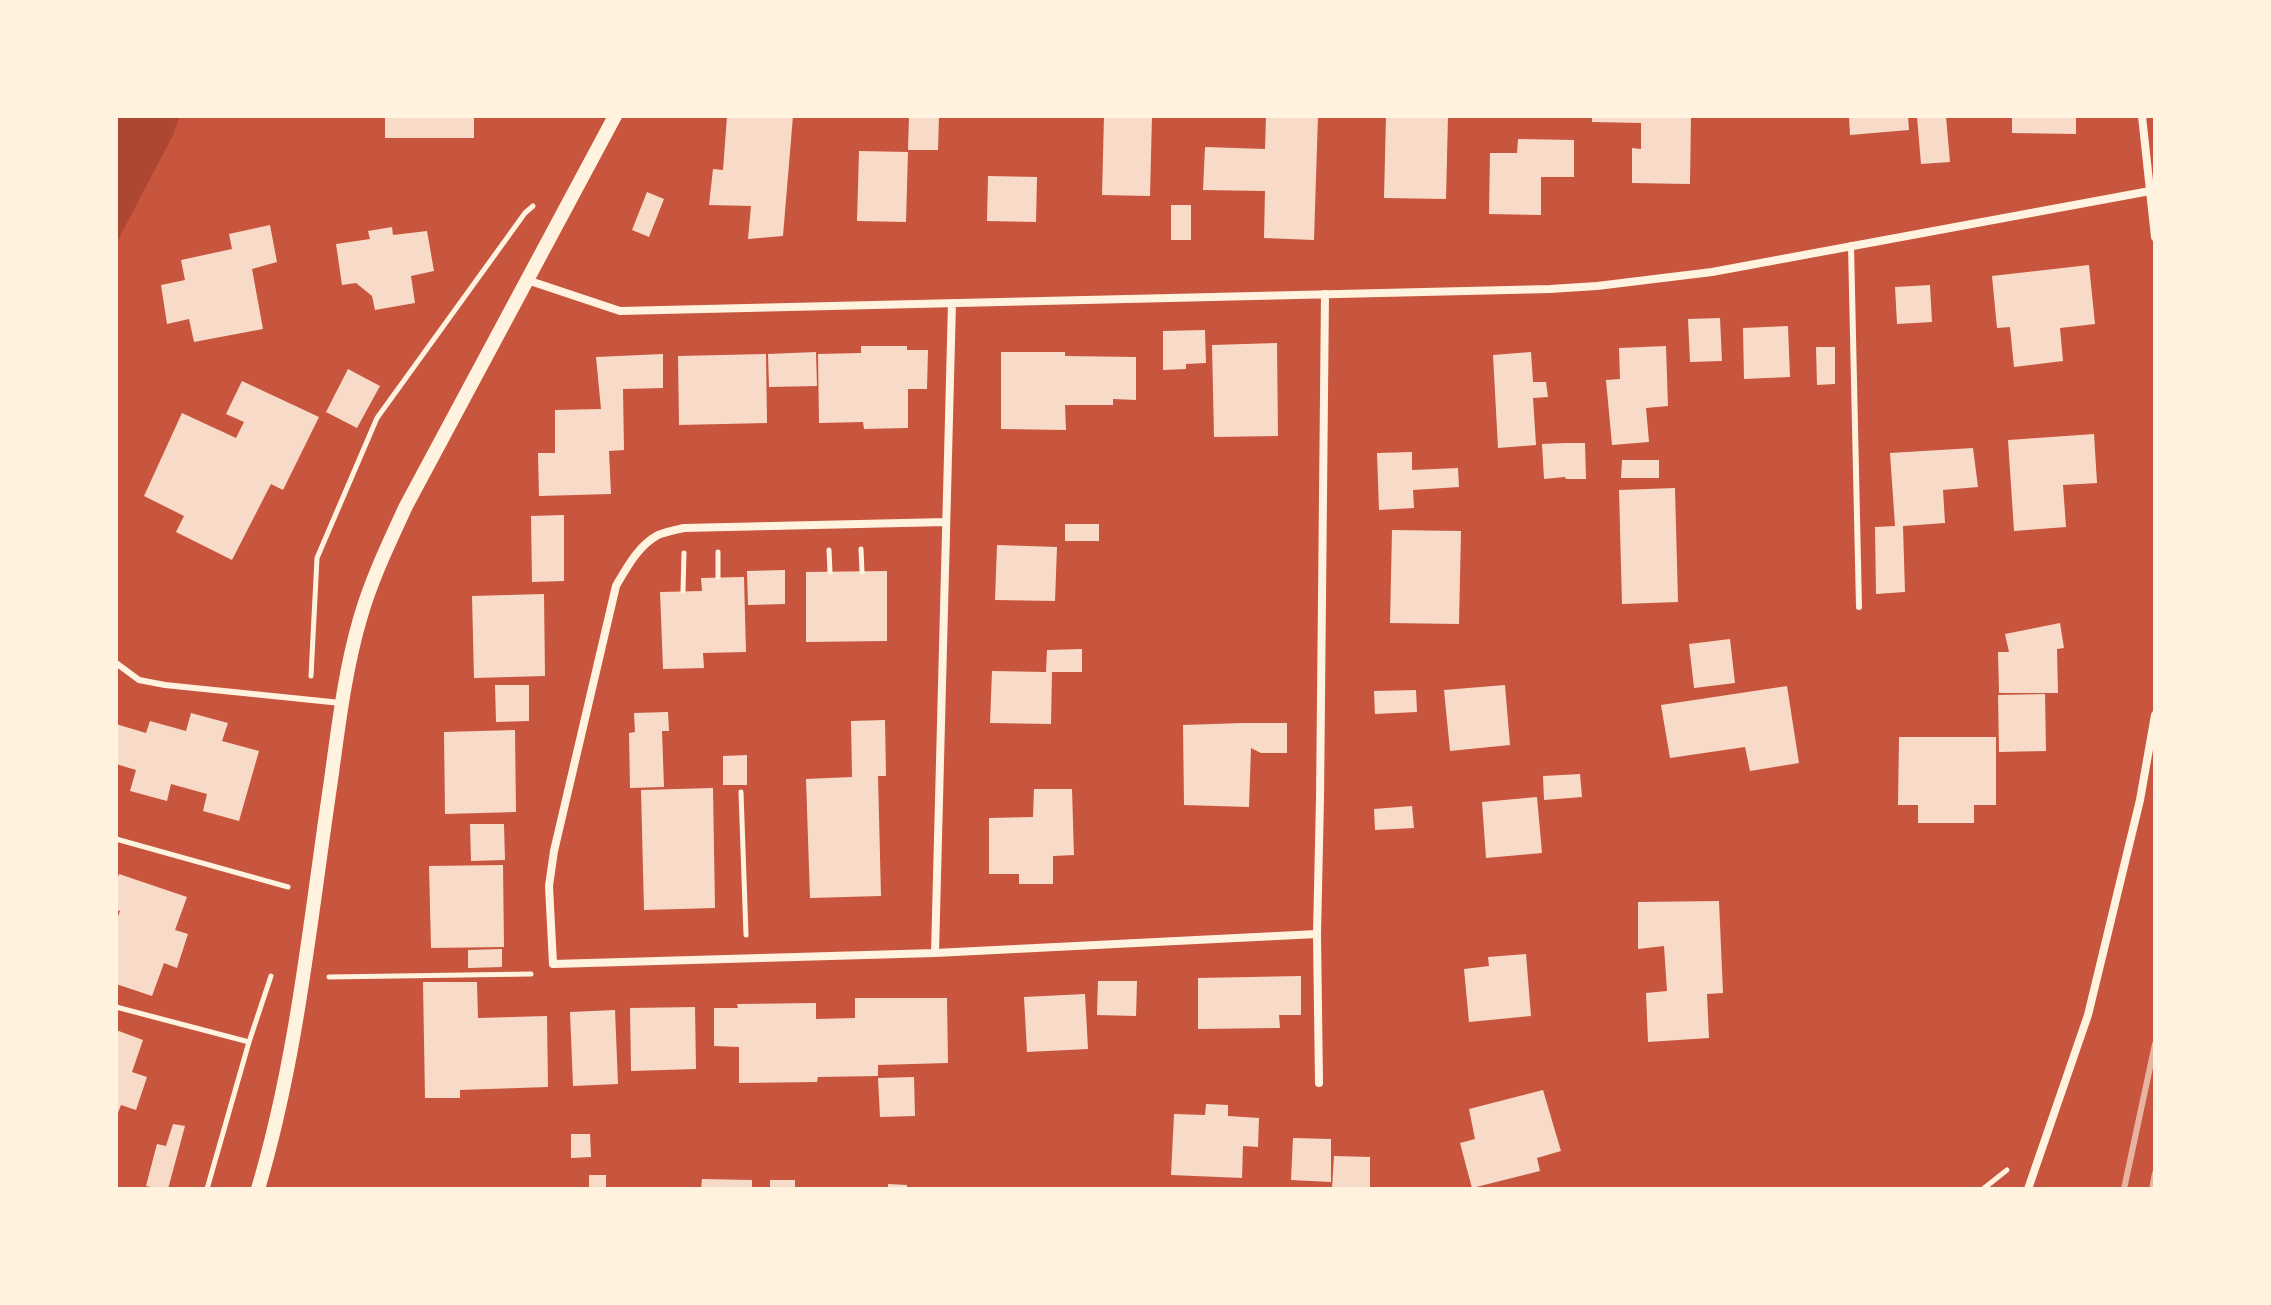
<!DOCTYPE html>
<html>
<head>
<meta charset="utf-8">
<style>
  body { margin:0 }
  #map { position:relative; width:2271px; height:1305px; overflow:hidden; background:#c8553d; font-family:Arial,sans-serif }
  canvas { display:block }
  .frame { position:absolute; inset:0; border:118px solid #fff3e0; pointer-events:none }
</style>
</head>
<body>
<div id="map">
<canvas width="2271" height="1305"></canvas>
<div class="frame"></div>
</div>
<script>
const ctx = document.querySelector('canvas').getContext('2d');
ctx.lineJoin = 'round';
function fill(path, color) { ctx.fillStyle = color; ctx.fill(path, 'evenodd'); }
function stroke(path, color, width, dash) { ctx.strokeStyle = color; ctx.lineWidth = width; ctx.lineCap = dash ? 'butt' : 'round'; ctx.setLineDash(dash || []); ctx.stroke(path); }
fill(new Path2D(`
  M116 116H180L173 135 116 244Z`), '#ae4732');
fill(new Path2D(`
  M385 116H474V138H385Z
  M727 116H793L783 236 748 239 751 206 709 205 713 169 723 170Z
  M909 116H939L938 150H908Z
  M1104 116H1152L1150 196 1102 195Z
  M1266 116H1318L1314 240 1264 238 1265 191 1203 190 1205 147 1265 149Z
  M1386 116H1448L1446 199 1384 198Z
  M1592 116H1691L1690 184 1632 183V148L1641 149V123L1592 122Z
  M1849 116H1908L1909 130 1850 135Z
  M1928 116H1946L1950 162 1921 164 1917 117Z
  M2012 116H2076V134L2012 133Z
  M1518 139 1574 140V177H1541V215L1489 214 1490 153H1517Z
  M859 151 908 152 906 222 857 221Z
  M988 176 1037 177 1036 222 987 221Z
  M647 192 664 199 649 237 632 230Z
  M1171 205H1191V240H1171Z
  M270 225 277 262 252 269 263 329 194 342 189 319 167 324 161 285 185 280 181 260 232 249 229 234Z
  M392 227 393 235 427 231 434 271 411 276 415 303 375 310 372 296 356 283 342 285 336 244 370 239 368 231Z
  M2089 265 2095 324 2060 328 2063 361 2014 367 2010 327 1997 328 1992 276Z
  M1930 285 1932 322 1897 324 1895 287Z
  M1720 318 1722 361 1690 362 1688 319Z
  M1788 326 1790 377 1744 379 1743 328Z
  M1205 330 1206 363 1186 364V369L1163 370V331Z
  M1277 343 1278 436 1214 437 1212 345Z
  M861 346H907V350H928L927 389H908V428L864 429 863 422 819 423 818 354 861 353Z
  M1666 346 1668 406 1646 408 1649 442 1612 445 1606 380 1620 379 1619 348Z
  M1816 347H1835V384L1817 385Z
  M816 352 817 386 769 387 768 354Z
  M1001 352H1065V356L1136 357V400L1113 399V405H1065L1066 430 1001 429Z
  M1531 352 1533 382H1546L1548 397 1533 398 1536 445 1498 448 1493 355Z
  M663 354V388L623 389 624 450 609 451 611 494 539 496 538 453H555V410L601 409 596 357Z
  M766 354 767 423 679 425 678 356Z
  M348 369 380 386 357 428 326 412Z
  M242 381 319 417 283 490 271 484 232 560 176 532 184 516 144 496 182 413 236 438 244 422 226 414Z
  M2094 434 2097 483 2063 485 2066 527 2014 531 2008 440Z
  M1565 443H1585L1586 479H1566L1565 477 1544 479 1542 444Z
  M1973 448 1978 487 1943 490 1945 523 1903 526 1905 592 1876 594 1875 527 1895 526 1890 453Z
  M1412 452V470L1458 468 1459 487 1413 490 1414 508 1379 510 1377 453Z
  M1622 460H1659V478H1621Z
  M1675 488 1678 602 1622 604 1619 490Z
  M564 515V581L532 582 531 516Z
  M1065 524H1099V541H1065Z
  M1392 530 1461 531 1459 624 1390 623Z
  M997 545 1057 547 1055 601 995 600Z
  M785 570V604L748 605 747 571Z
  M887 571V641L806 642V572Z
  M744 577 746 652 703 653 704 668 663 669 660 592 702 591 701 578Z
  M544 594 545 676 474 678 472 596Z
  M2060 623 2064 648 2057 649 2058 693H1999L1998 652H2009L2005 634Z
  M1730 639 1735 683 1694 688 1689 644Z
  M1082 649V672H1052L1051 724 990 723 992 671 1046 672 1047 650Z
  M495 685H529V721L496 722Z
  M1505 685 1510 745 1450 751 1444 690Z
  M1787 686 1799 763 1750 771 1745 747 1670 758 1661 705Z
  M1416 690 1417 712 1375 714 1374 691Z
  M2045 694 2046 751 1999 752 1998 695Z
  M668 712 669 731H662L664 787 630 788 629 733 635 732 634 713Z
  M191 713 228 723 222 741 259 751 239 821 203 811 207 794 171 784 167 801 130 791 136 770 116 764V724L146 733 150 721 186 731Z
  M885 720 886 776H878L881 896 810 898 806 779 852 777 851 721Z
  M1243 723H1287V753H1261L1251 748 1249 807 1184 805 1183 725Z
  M515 730 516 812 445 814 444 732Z
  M1899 737H1996V805H1974V823H1918V805H1898Z
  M747 755V785H723V756Z
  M1580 774 1582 797 1544 800 1543 776Z
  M713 788 715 908 644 910 641 790Z
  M1034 789H1072L1074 855 1053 856V884H1019V874H989V818L1033 817Z
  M1537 797 1542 853 1486 858 1482 802Z
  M1412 806 1414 828 1375 830 1374 809Z
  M470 824H504L505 860 471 861Z
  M503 865 504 947 431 948 429 866Z
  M119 874 187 897 175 930 188 934 177 968 164 963 152 996 116 984V922L120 911 116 910V884Z
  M1719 901 1723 993 1707 994 1709 1038 1648 1042 1646 993 1667 991 1664 946 1638 949V902Z
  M502 949V967L468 968V950Z
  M1526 954 1531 1016 1469 1022 1464 969 1489 966 1488 957Z
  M1301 976V1015H1279L1280 1028 1198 1029V978Z
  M1098 981H1137L1136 1016 1097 1015Z
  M423 982H477L478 1018 547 1016 548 1087 460 1090V1098H425Z
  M1085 994 1088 1049 1027 1052 1024 997Z
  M855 998H947L948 1063 878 1065V1076L818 1077 817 1082 739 1083V1047L714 1046V1008H738L737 1004 816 1003V1019L855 1018Z
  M695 1007 696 1069 631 1071 630 1008Z
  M615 1010 618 1084 573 1086 570 1012Z
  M116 1030 143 1040 132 1072 147 1077 136 1110 121 1105 116 1118Z
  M914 1077 915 1116 880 1117 878 1078Z
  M1543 1090 1561 1151 1537 1158 1540 1171 1472 1188 1460 1143 1475 1139 1469 1109Z
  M1206 1104 1228 1105V1116L1259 1118 1258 1147 1243 1146 1242 1178 1171 1175 1174 1114 1205 1115Z
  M173 1124 185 1126 168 1189H150L151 1187 146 1186 157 1144 166 1146Z
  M571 1134H590L591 1157 571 1158Z
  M1293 1138 1331 1139V1182L1291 1180Z
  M1334 1156 1370 1157V1189H1332Z
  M589 1175H606V1189H589Z
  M702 1179 752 1180V1189H701Z
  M770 1180H795V1189H770Z
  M888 1184 907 1185V1189H888Z`), '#f7dbc8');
stroke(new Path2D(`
  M861 549 862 572
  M829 550 830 572
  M718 552V577
  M683 591 684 553
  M311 676 317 558 377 418 525 213 533 206
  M741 792 746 935
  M116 839 288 887
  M329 977 531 974
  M116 1007 249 1042
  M207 1189 249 1042 271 976
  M1983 1189 2007 1170`), '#fff3e0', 5);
stroke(new Path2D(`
  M1851 245 1859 607
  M116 663 139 680 165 685 341 703`), '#fff3e0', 6);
stroke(new Path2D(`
  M2142 116 2155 237
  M527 280 620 311 1550 289 1597 286 1712 272 2150 191
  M952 303 935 953 1317 934 1320 799 1325 294
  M1317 934 1319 1083
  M935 953 553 964 549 886 554 851 616 586C627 567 638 546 658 535 666 532 676 530 684 528L946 522
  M2028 1189 2088 1015 2140 800 2155 715`), '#fff3e0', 8);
stroke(new Path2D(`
  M258 1189C297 1058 310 922 330 787 338 731 344 674 360 619 371 580 389 543 406 506L615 116`), '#fff3e0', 14);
stroke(new Path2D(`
  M2124 1189 2155 1044
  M2152 1189 2155 1173`), '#e9b49f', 6);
</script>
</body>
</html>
